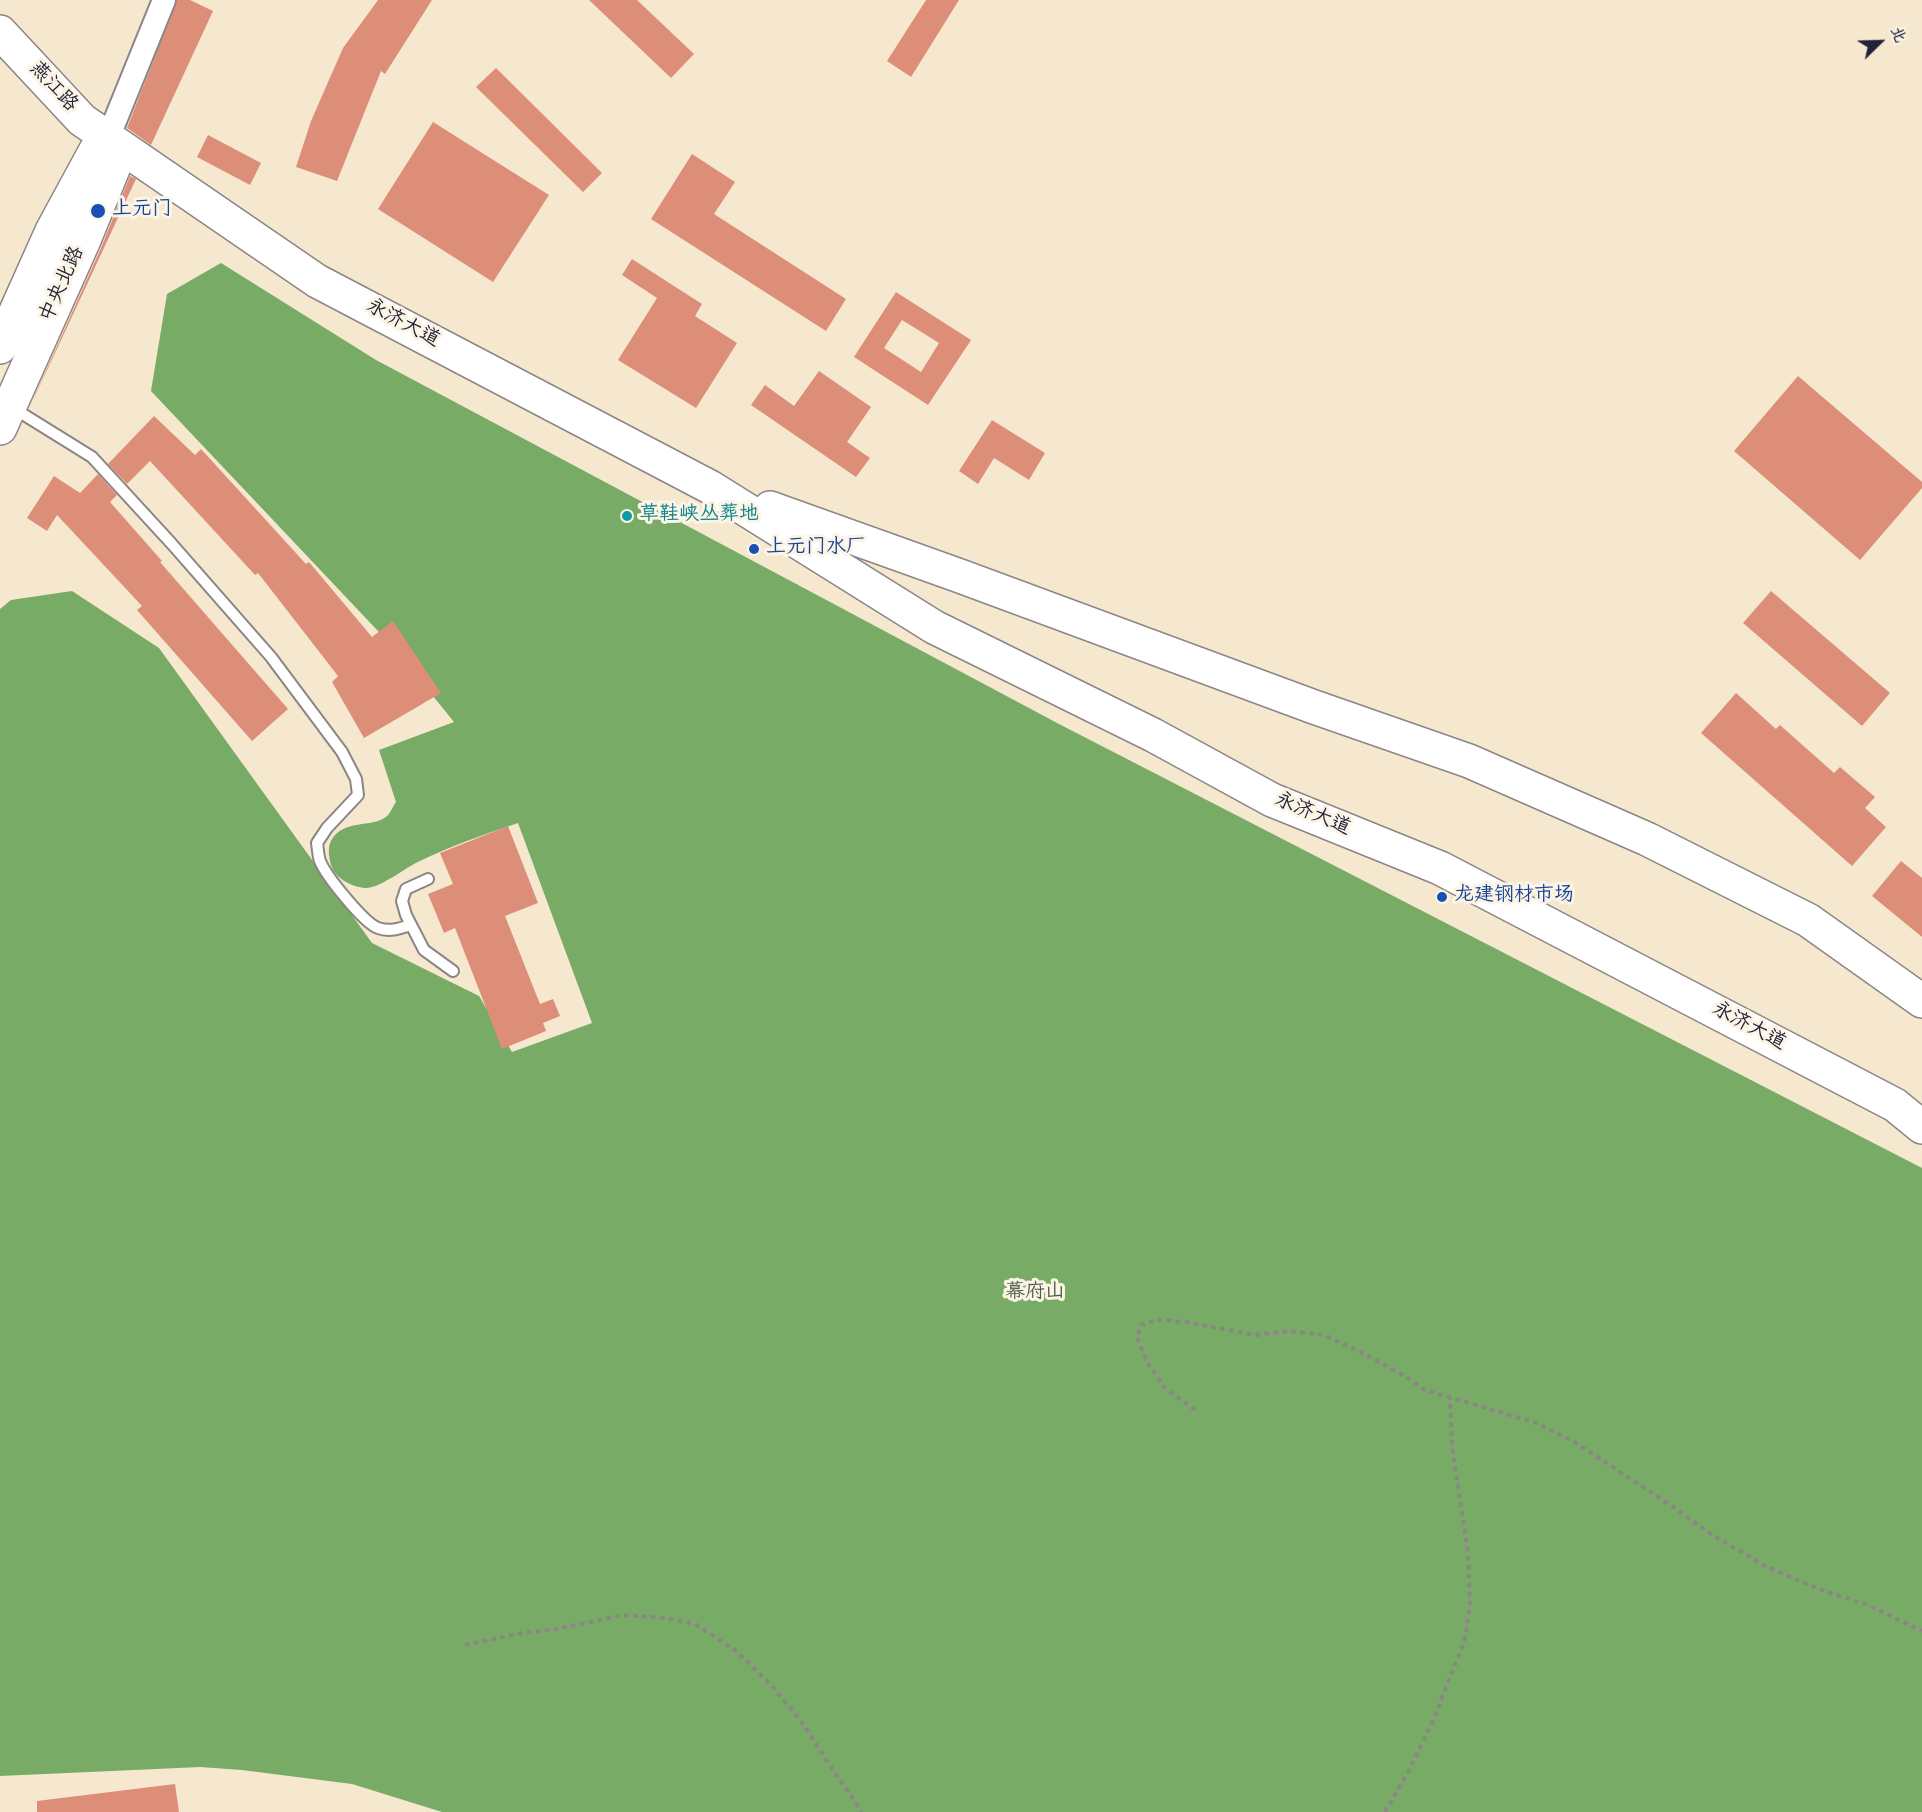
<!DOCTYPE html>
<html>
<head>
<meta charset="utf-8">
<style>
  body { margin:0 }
  #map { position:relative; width:1922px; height:1812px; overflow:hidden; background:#f5e8cf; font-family:Dekko,"LXGW WenKai TC",sans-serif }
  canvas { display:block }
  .north { position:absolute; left:1850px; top:12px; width:60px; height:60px; -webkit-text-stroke:4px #fcf5e5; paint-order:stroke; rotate:67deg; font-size:16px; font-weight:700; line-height:24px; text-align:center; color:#22223b }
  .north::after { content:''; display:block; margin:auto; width:21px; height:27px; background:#22223b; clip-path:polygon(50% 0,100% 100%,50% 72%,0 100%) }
</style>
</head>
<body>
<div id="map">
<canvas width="1922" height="1812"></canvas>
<div class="north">北</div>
</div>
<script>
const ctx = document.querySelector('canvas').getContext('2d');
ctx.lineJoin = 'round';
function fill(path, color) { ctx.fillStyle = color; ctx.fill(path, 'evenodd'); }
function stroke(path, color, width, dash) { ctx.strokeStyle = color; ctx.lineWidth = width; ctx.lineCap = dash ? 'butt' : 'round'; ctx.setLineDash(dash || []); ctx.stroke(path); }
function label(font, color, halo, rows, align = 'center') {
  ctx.font = font + ' Dekko,"LXGW WenKai TC",sans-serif'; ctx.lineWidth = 6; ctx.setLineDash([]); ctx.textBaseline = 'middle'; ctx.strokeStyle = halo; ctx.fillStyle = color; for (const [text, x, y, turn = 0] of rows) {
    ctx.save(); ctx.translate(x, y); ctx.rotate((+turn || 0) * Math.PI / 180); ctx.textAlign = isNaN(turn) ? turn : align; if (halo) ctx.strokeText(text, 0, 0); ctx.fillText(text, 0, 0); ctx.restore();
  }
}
fill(new Path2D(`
  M221 263 376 360 1059 724 1922 1168V1812H442L352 1784 242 1770 200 1767 0 1776V609L11 600 72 591 159 648 372 943 479 996 512 1052 592 1023 518 823C485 834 451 846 420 861 406 867 382 887 367 888 354 888 335 879 331 865 329 857 327 847 332 839 345 819 371 828 386 817 390 814 393 806 396 802L379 750 454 722 395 649 151 391 167 294Z`), '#78ab66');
fill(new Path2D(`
  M177 0H190L213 11 151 145 127 128Z
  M378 0H432L385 74 381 71 337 181 296 167 311 121 343 48Z
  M589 0H637L694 54 671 78Z
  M926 0H959L911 77 887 61Z
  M496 68 602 173 583 192 476 87Z
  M433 122 549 195 493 282 378 209Z
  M208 135 261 163 250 185 197 157Z
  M692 154 735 182 714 214 846 299 826 331 651 219Z
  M130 176 136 179 29 409 101 248Z
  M632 259 702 304 695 316 737 343 696 408 618 360 657 298 622 275Z
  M896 292 971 340 928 405 854 357ZM902 320 939 343 921 372 884 348Z
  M819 371 871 407 847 442 870 458 856 477 751 405 765 385 794 406Z
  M1798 376 1922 482V488L1860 560 1734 451Z
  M154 416 195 455 201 449 306 564 309 562 372 637 393 621 441 693 364 738 332 682 338 676 258 573 255 575 150 461 127 484 108 464Z
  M992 420 1045 453 1029 480 994 458 978 484 959 471Z
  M98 474 117 495 110 502 162 561 160 562 288 709 252 741 137 610 142 606 57 515 47 531 27 518 54 476 80 493Z
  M1771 591 1890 693 1862 726 1743 623Z
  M1736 693 1776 729 1780 725 1834 773 1840 767 1875 797 1865 808 1886 827 1852 866 1701 733Z
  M508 826 538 903 505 916 540 1004 553 999 560 1016 543 1023 546 1031 502 1049 455 928 444 933 428 894 453 884 440 853Z
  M1901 861 1922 878V937L1872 896Z
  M175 1784 179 1812H37V1801Z`), '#dd8e79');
const lane = new Path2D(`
  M13 408 92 457 171 543 271 657 342 752 356 779 358 795 327 828 317 843C318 848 318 856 320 861 326 876 364 923 378 928 389 932 399 929 410 925
  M428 879 406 889 402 901 406 915 424 950 453 971`);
const street = new Path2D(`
  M108 138 164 0`);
const primary = new Path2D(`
  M0 32 82 120 317 281 710 487 934 627 1153 735 1272 800 1440 868 1895 1105 1922 1127
  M0 347 52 231 96 150 108 138
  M0 428 84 240 115 164 108 138
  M770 508 960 576 1314 707 1469 761 1647 839 1808 920 1922 1001`);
stroke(lane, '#8c8585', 14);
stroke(street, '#8c8585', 26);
stroke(primary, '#8c8585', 36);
stroke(new Path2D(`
  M1195 1410 1165 1388 1147 1362 1137 1338 1141 1325 1157 1320 1185 1322 1255 1335 1288 1331 1324 1335 1363 1353 1405 1376 1425 1390 1534 1422 1576 1443 1672 1506 1711 1534 1765 1566 1824 1591 1868 1605 1922 1631
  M465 1645 517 1634 556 1629 624 1615 665 1618 695 1624 736 1651 771 1685 801 1721 833 1770 854 1800 861 1812
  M1385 1812 1407 1774 1433 1721 1465 1639 1470 1604 1468 1552 1452 1445 1450 1398`), '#8c8585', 4, [4.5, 4.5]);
stroke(lane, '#fff', 10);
stroke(street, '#fff', 22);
stroke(primary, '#fff', 33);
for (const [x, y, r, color] of [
  [98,211,8,"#1a4fb4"],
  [627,516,6,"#0f9aa8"],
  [754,549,6,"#1a4fb4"],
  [1442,897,6,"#1a4fb4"]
]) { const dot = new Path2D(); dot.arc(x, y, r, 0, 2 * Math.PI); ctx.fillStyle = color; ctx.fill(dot); stroke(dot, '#fcf5e5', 2); }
label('20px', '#22223b', '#fcf5e5', [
  ["燕江路",52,88,47],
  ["中央北路",64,285,-66],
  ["永济大道",402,325,28],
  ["永济大道",1312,816,23],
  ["永济大道",1748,1028,28]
]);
label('20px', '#164399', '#fcf5e5', [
  ["上元门",112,211],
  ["上元门水厂",766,549],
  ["龙建钢材市场",1454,897]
], 'left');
label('20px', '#0d838f', '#fcf5e5', [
  ["草鞋峡丛葬地",639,516]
], 'left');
label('20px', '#4b5b4f', '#fcf5e5', [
  ["幕府山",1035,1294]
]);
</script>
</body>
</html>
